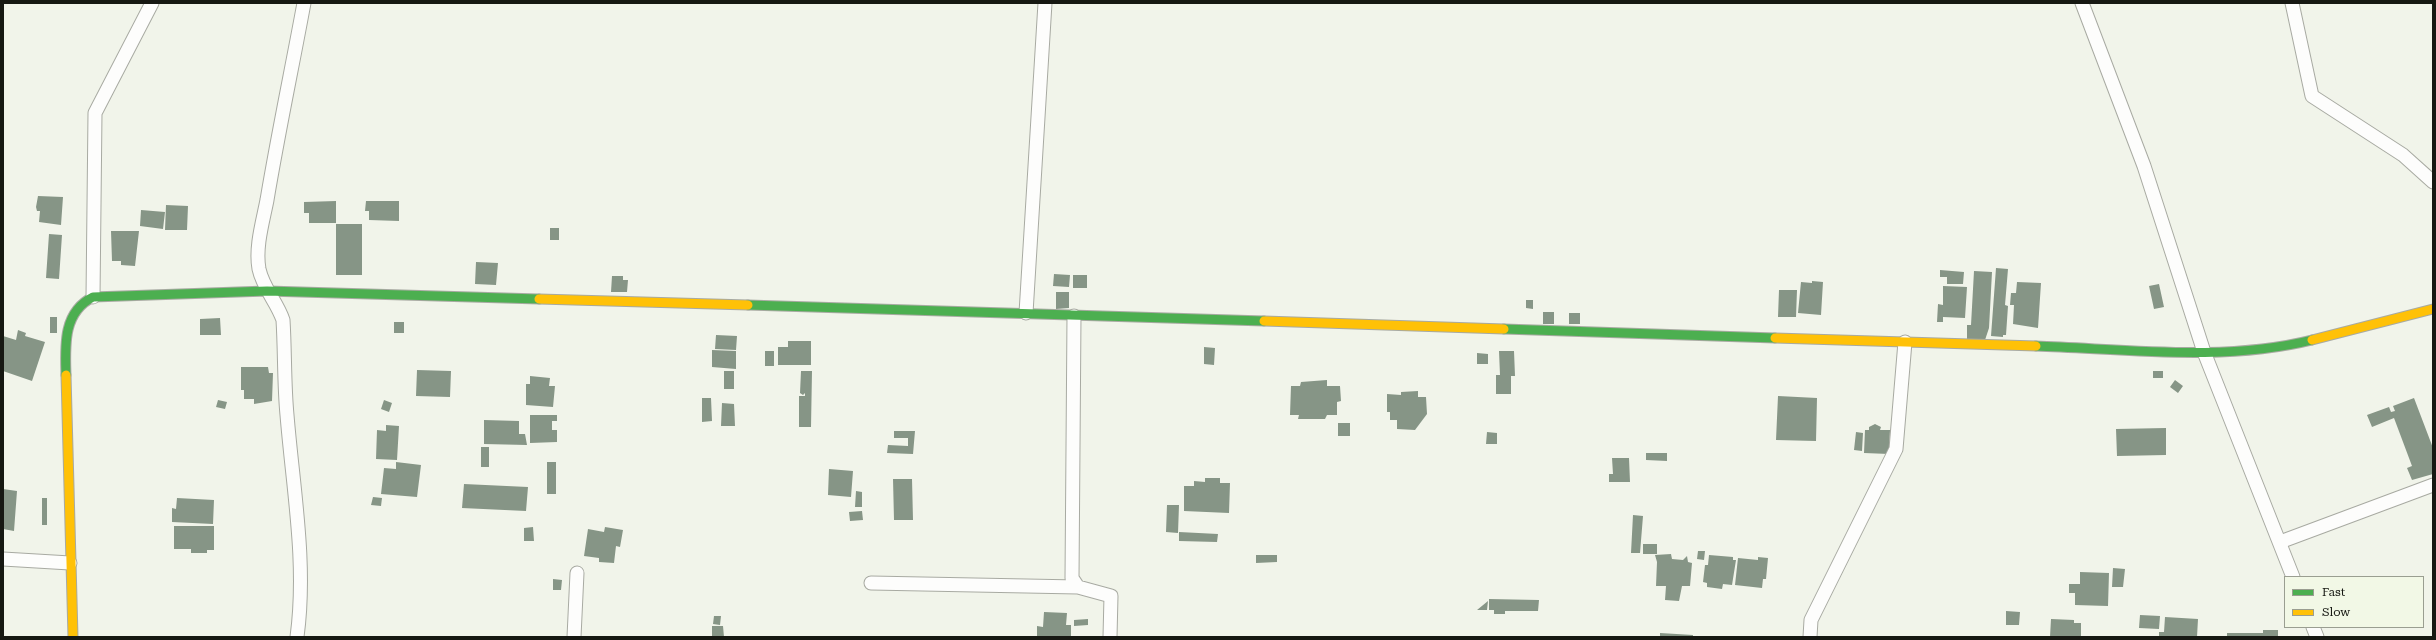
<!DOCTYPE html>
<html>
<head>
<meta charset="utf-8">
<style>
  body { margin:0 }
  #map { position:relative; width:2436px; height:640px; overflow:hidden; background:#f1f4ea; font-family:"Roboto Serif",serif }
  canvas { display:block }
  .frame { position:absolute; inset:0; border:4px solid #161812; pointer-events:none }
  .legend { position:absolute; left:2284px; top:576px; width:140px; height:52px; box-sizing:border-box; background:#f2f8e6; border:1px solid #9a9e91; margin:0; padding:5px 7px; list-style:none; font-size:12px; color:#161812 }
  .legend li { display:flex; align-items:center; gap:8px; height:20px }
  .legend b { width:20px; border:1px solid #9a9e91 }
</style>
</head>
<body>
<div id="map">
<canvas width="2436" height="640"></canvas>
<div class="frame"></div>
<ul class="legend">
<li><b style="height:5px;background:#4caf50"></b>Fast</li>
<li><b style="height:5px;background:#ffc107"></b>Slow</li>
</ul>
</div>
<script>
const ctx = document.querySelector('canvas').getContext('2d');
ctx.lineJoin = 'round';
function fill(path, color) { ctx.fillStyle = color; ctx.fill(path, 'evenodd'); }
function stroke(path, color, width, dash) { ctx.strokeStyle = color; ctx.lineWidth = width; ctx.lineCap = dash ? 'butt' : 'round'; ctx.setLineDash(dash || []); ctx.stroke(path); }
fill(new Path2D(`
  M38 196 63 197 61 225 39 222 40 211H37L36 207Z
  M336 201V223H309V213H304V202Z
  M366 201H399V221L369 220V211H365Z
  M166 205 188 206 187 230H165Z
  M141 210 165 212 163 229 140 226Z
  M336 224H362V275H336Z
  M550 228H559V240H550Z
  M111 231H139L135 266 121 265V261H112Z
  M49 234 62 235 59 279 46 278Z
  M476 262 498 263 496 285 475 284Z
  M1996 268 2008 269 2005 305 2008 306 2006 335H2003V337L1991 336Z
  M1940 270 1964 272 1963 284H1947V277H1940Z
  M1974 271 1992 272 1989 328 1985 340 1967 339V325H1971Z
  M1054 274 1070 275 1069 287 1053 286Z
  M1073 275H1087V288H1073Z
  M612 276H623V280H628L627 292H611Z
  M1812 281 1823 282 1821 315 1798 313 1801 282 1812 283Z
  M2017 282 2041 283 2038 328 2013 324 2014 305H2010L2011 293H2016Z
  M2159 284 2164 307 2154 309 2149 286Z
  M1943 286 1967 287 1965 318 1943 317V322H1937L1938 304 1943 305Z
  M1779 290H1797L1796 317H1778Z
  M1056 292H1069V308L1056 309Z
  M1526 300H1533V309L1526 308Z
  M1543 312H1554V324H1543Z
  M1569 313H1580V324H1569Z
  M50 317H57V333H50Z
  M220 318 221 335H200V319Z
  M394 322H404V333H394Z
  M18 330 26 333 25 336 45 342 32 381 3 371V336L16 340Z
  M716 335 737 336 736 350 715 349Z
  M788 341H811V365H778V347H788Z
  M1204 347 1215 348 1214 365 1204 364Z
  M712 350 736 351V369L712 367Z
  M765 351H774V366H765Z
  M1499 351H1514L1515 376H1511V394H1496V375H1500Z
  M1477 353 1488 354V364H1477Z
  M241 367H268L269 373H273L272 401 254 404V399H244V390H241Z
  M417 370 451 371 450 397 416 396Z
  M724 371H734V389H724Z
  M801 371H812L811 427H799V396H805V393L803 395 800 393Z
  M2153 371H2163V378H2153Z
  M530 376 550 378 549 386H555L553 407 526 405V384H530Z
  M1327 380V386H1340L1341 401 1337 402V415H1327L1325 419H1298L1299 415H1290L1291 386H1300L1301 382Z
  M2175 380 2183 386 2178 393 2170 387Z
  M1418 391V397H1426L1427 414 1415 430 1397 429V420H1390V412H1387V394L1401 395V392Z
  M1778 396 1817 398 1816 441 1776 440Z
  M702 398H711L712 421 702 422Z
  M2414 398 2433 448V474L2412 480 2407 468 2412 466 2394 418 2372 427 2367 415 2389 407 2391 412 2395 411 2393 406Z
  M218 400 227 402 225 409 216 407Z
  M384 400 392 403 389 412 381 409Z
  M722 403 734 404 735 426H721Z
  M530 415H557V421H552V430H557V442L530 443Z
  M484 420 519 421V434H525L527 445 484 444Z
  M1338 423H1350V436H1338Z
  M1875 424 1881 427 1880 430H1890L1889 454 1864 453 1865 430H1869V427Z
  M386 425 399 426 397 460 376 459 377 430 386 431Z
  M2166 428V455L2117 456 2116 429Z
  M894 431H915L913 454 887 453 888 445 908 446V438H894Z
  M1487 432 1497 433V444H1486Z
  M1856 432 1863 433 1862 451 1854 450Z
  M481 447H489V467H481Z
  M1646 453H1667V461L1646 460Z
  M1612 458H1629L1630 482H1609V474H1613Z
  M396 462 421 465 417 497 381 494 384 468 396 469Z
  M547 462H556V494H547Z
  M829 469 853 471 851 497 828 495Z
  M1205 478H1220V483H1230L1229 513 1184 511V486H1194V481L1205 482Z
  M893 479H912L913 520H894Z
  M464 484 528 487 526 511 462 508Z
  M3 489 17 491 14 531 3 529Z
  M856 491 862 492V507H855Z
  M373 497 382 498 381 506 371 505Z
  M42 498H47V525H42Z
  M177 498 214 500 213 524 172 522V508L176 509Z
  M1167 505H1179L1178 533 1166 532Z
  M862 511 863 520 850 521 849 512Z
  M1633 515 1643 516 1640 553H1631Z
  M174 526H214V550H207V553H191V549H174Z
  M533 527 534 541H524V528Z
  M605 527 623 530 620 547 616 546 614 563 599 562V558L584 556 588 529 604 532Z
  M1179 532 1218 534 1217 542 1179 541Z
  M1643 544H1657V554H1643Z
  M1698 551H1705L1704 560 1697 559Z
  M1671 554 1672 559 1683 560 1687 556 1688 562 1692 563 1690 586H1682L1679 601 1665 600 1666 586H1656L1657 562 1655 555Z
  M1256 555H1277V562L1256 563Z
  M1709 555 1733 557V560H1736L1732 585 1723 584 1722 589 1707 587V583L1703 582 1705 565H1708Z
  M1758 557 1768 558 1766 579H1763L1762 588 1735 585 1738 558 1758 560Z
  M2113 568 2125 569 2123 587H2112Z
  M2080 572 2109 573 2108 606 2075 605V593H2069V584H2080Z
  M553 579 562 580 561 590H553Z
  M1489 599 1539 600 1538 611H1505V614H1494V610H1489Z
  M1488 601 1487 610H1477Z
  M2006 611 2020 612 2019 625H2006Z
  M1044 612 1067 613 1066 625H1071V637H1037V626L1043 627Z
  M2140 615 2160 616 2159 629 2139 628Z
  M714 616H721L720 625 713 624Z
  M2165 617 2198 619 2197 637H2159V632H2164Z
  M1088 619V625L1074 626V620Z
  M2051 619 2074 620V623H2081V637H2050Z
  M712 626H723L724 637H712Z
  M2263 630H2278V637H2227V633H2263Z
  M1660 633 1693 635V637H1660Z`), '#869586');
const street = new Path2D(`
  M2082 3 2144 166 2204 352 2293 577
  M2292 3 2312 96 2403 155 2433 182
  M93 297 95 113 152 3
  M1026 313 1045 3
  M1074 316 1072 578 1078 587 1111 596 1110 637
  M2280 542 2433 485
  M3 559 70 563
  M871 583 1078 587
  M2313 627 2317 637
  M297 637C307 563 293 489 287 415 284 384 285 352 283 320 277 302 263 288 259 269 255 247 263 221 267 200 278 134 292 68 304 3
  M574 637 577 573
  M1810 637 1811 620 1896 449 1905 342`);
const fast = new Path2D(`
  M748 305 1264 321
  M1504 329 1775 338
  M2036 346C2125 349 2224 362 2312 340
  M66 375C65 345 63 312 93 297L267 291 539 299`);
const slow = new Path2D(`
  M539 299 748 305
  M1264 321 1504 329
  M1775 338 2036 346
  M2312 340 2433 309
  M66 375 73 637`);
stroke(street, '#a8aaa2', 15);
stroke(fast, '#a8aaa2', 11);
stroke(slow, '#a8aaa2', 11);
stroke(street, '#fdfdfc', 13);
stroke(fast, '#4caf50', 9);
stroke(slow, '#ffc107', 9);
</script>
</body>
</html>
